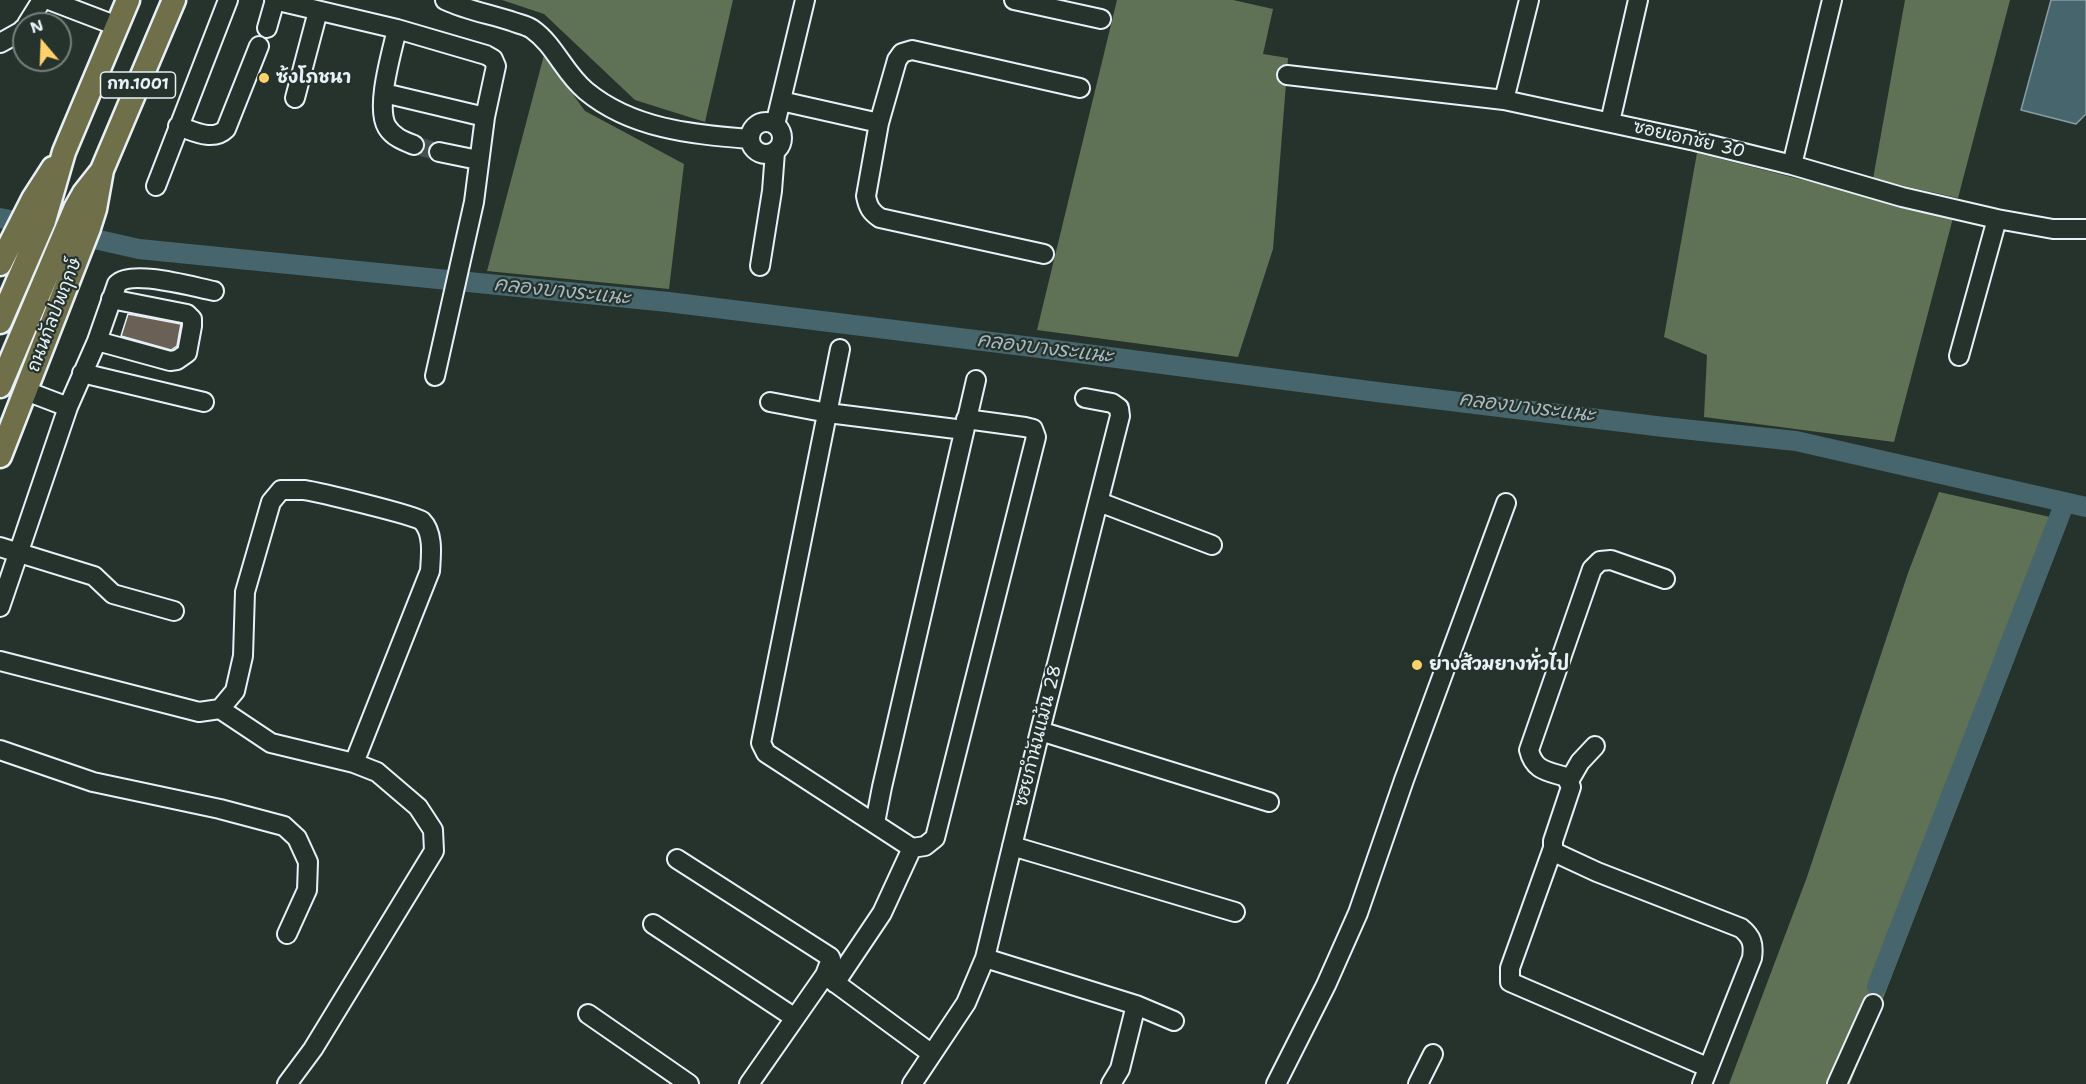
<!DOCTYPE html>
<html>
<head>
<meta charset="utf-8">
<style>
  body { margin:0 }
  #map { position:relative; width:2086px; height:1084px; overflow:hidden; background:#26332d; font-family:"Shantell Sans",sans-serif }
  canvas { display:block }
  .north { position:absolute; left:12px; top:12px; width:60px; height:60px; box-sizing:border-box; background:#26332d; border:2px solid #747f7e; border-radius:50%; rotate:341deg; font-size:16px; font-weight:700; line-height:24px; text-align:center; color:#e8f1f8 }
  .north::after { content:''; display:block; margin:auto; width:21px; height:27px; background:#ffd166; clip-path:polygon(50% 0,100% 100%,50% 72%,0 100%) }
</style>
</head>
<body>
<div id="map">
<canvas width="2086" height="1084"></canvas>
<div class="north">N</div>
</div>
<script>
const ctx = document.querySelector('canvas').getContext('2d');
ctx.lineJoin = 'round';
function fill(path, color) { ctx.fillStyle = color; ctx.fill(path, 'evenodd'); }
function stroke(path, color, width, dash) { ctx.strokeStyle = color; ctx.lineWidth = width; ctx.lineCap = dash ? 'butt' : 'round'; ctx.setLineDash(dash || []); ctx.stroke(path); }
function label(font, color, halo, rows, align = 'center') {
  ctx.font = font + ' "Shantell Sans","Playpen Sans Thai",sans-serif'; ctx.lineWidth = 4.5; ctx.setLineDash([]); ctx.textBaseline = 'middle'; ctx.strokeStyle = halo; ctx.fillStyle = color; for (const [text, x, y, turn = 0] of rows) {
    ctx.save(); ctx.translate(x, y); ctx.rotate((+turn || 0) * Math.PI / 180); ctx.textAlign = isNaN(turn) ? turn : align; if (halo) ctx.strokeText(text, 0, 0); ctx.fillText(text, 0, 0); ctx.restore();
  }
}
fill(new Path2D(`
  M502 0H733L705 122 635 100 544 14Z
  M1117 0H1233L1273 9 1263 54 1288 58 1273 249 1238 357 1037 330Z
  M1905 0H2010L1958 198 1873 179Z
  M544 55 585 111 684 164 669 289 487 271Z
  M1697 153 1953 218 1894 442 1704 417 1707 355 1664 337Z
  M1939 492 2068 521 1850 1084H1729L1807 877 1908 573Z`), '#5f7255');
const water = new Path2D(`
  M2051 0H2086V114L2076 124 2021 110Z`);
fill(water, '#47656d');
stroke(water, '#879da5', 1.5);
stroke(new Path2D(`
  M0 218 35 225
  M72 234 139 249 668 302 1040 348 1377 392 1664 427 1796 441 2086 507
  M1877 986 2065 502`), '#47656d', 20);
const building = new Path2D(`
  M128 314 181 324 177 346 171 350 121 336Z`);
fill(building, '#6b6055');
stroke(building, '#e8f1f8', 1.5);
stroke(new Path2D(`
  M414 145 439 152`), '#43504b', 18, [18, 9]);
const minor = new Path2D(`
  M49 0 117 26
  M274 0 397 29 486 55 493 59 496 66 485 117 474 202 435 376
  M445 0C466 10 489 14 511 21 518 24 526 25 532 29 555 45 564 73 586 91 632 129 691 134 749 139
  M1014 0 1101 19
  M27 24 42 0
  M267 28 275 0
  M397 29C392 52 375 107 387 127 393 137 404 141 414 145
  M0 43 20 32 24 28
  M1287 75 1504 100 1695 141 1792 165 1902 197 1997 219 2053 229H2086
  M384 93 485 117
  M295 98 318 11
  M1504 100 1529 0
  M781 101 879 123
  M750 138a16 16 0 1 1 32 0a16 16 0 1 1-32 0Z
  M1610 122 1638 0
  M775 125 805 0
  M178 126C193 131 213 142 226 129L259 46
  M439 152 478 160
  M1792 165 1832 0
  M156 186 228 0
  M1044 254 880 218C871 212 868 207 866 196L879 123 897 60 902 53 912 50 1080 88
  M760 266 772 191 775 152
  M97 341 170 361 177 360 187 353 192 326V319L187 314 111 299
  M1959 356 1997 219
  M82 373 204 402
  M26 391 68 407 97 341 117 284C132 269 193 287 214 291
  M770 402 828 413 964 430
  M1099 502 1212 545
  M0 547 94 576 113 594 174 611
  M1665 579 1611 560 1600 561 1592 569 1529 750C1534 771 1547 771 1566 777L1571 787 1553 841V848L1556 853 1597 872 1741 928C1752 937 1754 944 1752 958L1702 1084
  M0 607 68 407
  M0 661 199 712 220 709 235 691 243 656 245 592 271 502 281 490C288 490 296 490 304 490 318 492 414 515 422 521 434 533 431 556 430 571L354 763
  M220 709 271 743 354 763 377 772 418 807 433 830 434 851 313 1049 287 1084
  M1040 731 1269 802
  M0 750 93 782 220 809 284 826 297 838 308 862 307 890 287 934
  M1569 781 1580 762 1595 746
  M875 823 882 787 976 380
  M1012 846 1235 912
  M912 848 925 846 935 838 1036 437 1033 429 1025 427 966 419
  M1553 848 1510 968V982L1707 1067
  M677 859 830 957 831 959 825 975 749 1084
  M653 924 795 1018
  M985 958 1136 1005 1174 1021
  M826 976 932 1054
  M835 983 882 913 912 848 766 753 761 743 840 349
  M588 1014 689 1084
  M912 1084 966 1003 985 958 1040 731 1120 416 1119 408 1112 403 1085 398
  M1111 1084 1120 1069 1136 1005
  M1276 1084 1326 985 1358 913 1404 780 1506 503
  M1418 1084 1433 1054
  M1837 1084 1873 1004`);
const major = new Path2D(`
  M0 264 33 199 53 168
  M0 322 44 221 64 152 128 0
  M0 386 75 209 84 193 99 174
  M0 456 89 228 95 209 102 170 174 0`);
stroke(minor, '#e8f1f8', 22);
stroke(major, '#e8f1f8', 27);
stroke(minor, '#26332d', 18);
stroke(major, '#6f704a', 22);
for (const [x, y, r, color] of [
  [264,78,6,"#ffd166"],
  [1417,665,6,"#ffd166"]
]) { const dot = new Path2D(); dot.arc(x, y, r, 0, 2 * Math.PI); ctx.fillStyle = color; ctx.fill(dot); stroke(dot, '#26332d', 2); }
for (const [x, y, w] of [
  [138,85,75]
]) { const box = new Path2D(); box.roundRect(x - w / 2, y - 13, w, 26, 4.5); ctx.fillStyle = '#26332d'; ctx.fill(box); stroke(box, '#e8f1f8', 1.5); }
label('bold 16px', '#e8f1f8', null, [
  ["กท.1001",138,85]
]);
label('bold 18px', '#e8f1f8', '#26332d', [
  ["ซ้งโภชนา",276,78],
  ["ยางส้วมยางทั่วไป",1429,665]
], 'left');
label('18px', '#e8f1f8', '#26332d', [
  ["ซอยเอกชัย 30",1689,140,13],
  ["ถนนกัลปพฤกษ์",55,315,-69],
  ["ซฮยกำนันแม้น 28",1039,736,-76]
]);
label('italic 20px', '#a8b9c0', '#26332d', [
  ["คลองบางระแนะ",562,292,6],
  ["คลองบางระแนะ",1045,349,7],
  ["คลองบางระแนะ",1527,408,7]
]);
</script>
</body>
</html>
